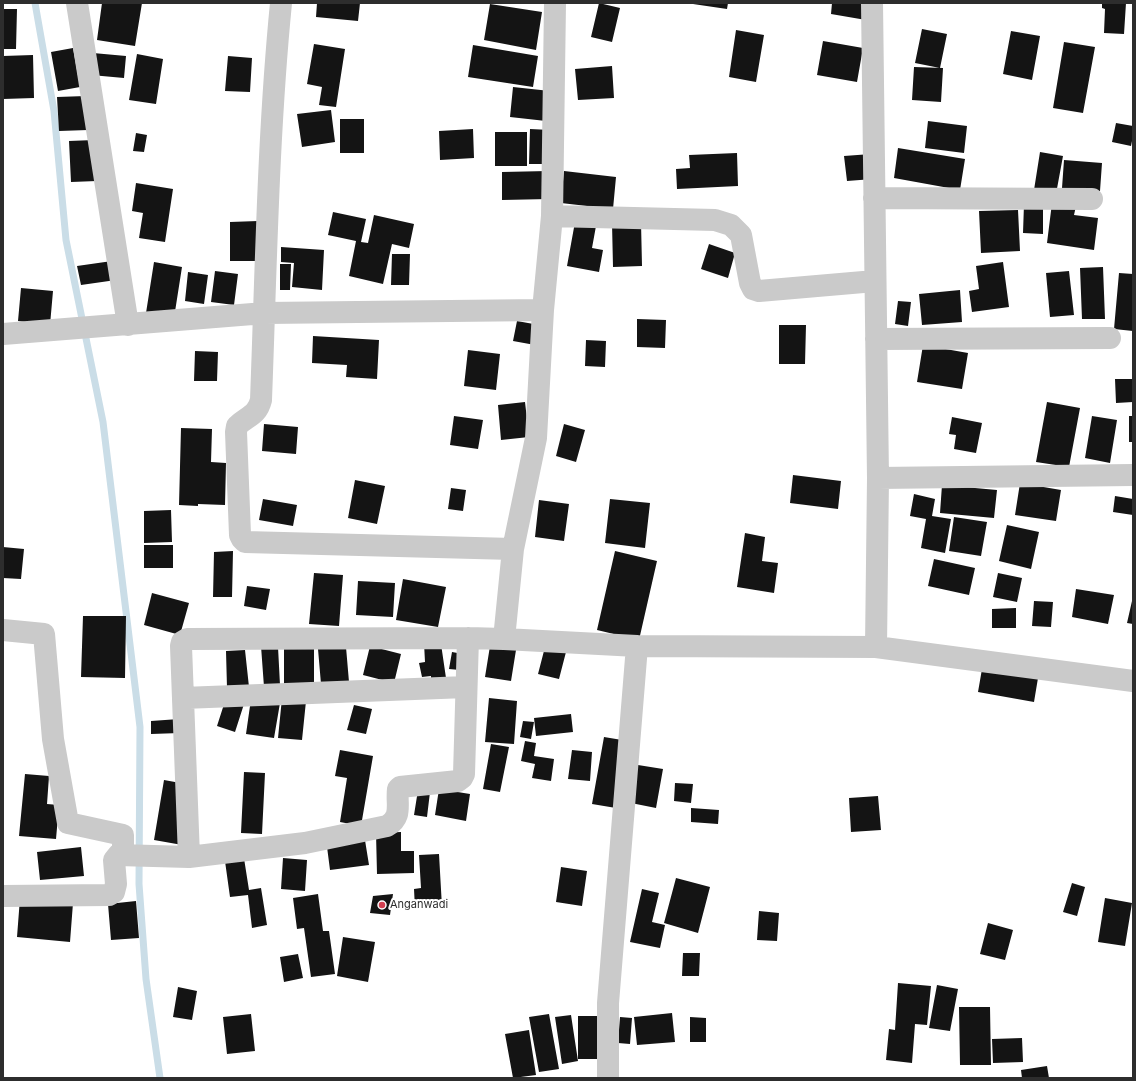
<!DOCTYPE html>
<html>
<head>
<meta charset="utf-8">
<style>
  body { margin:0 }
  #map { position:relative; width:1136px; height:1081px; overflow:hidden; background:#fff; font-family:Inter,sans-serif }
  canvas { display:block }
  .frame { position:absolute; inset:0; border:4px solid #2d2d2d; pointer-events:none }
</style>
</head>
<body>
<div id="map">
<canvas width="1136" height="1081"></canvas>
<div class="frame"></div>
</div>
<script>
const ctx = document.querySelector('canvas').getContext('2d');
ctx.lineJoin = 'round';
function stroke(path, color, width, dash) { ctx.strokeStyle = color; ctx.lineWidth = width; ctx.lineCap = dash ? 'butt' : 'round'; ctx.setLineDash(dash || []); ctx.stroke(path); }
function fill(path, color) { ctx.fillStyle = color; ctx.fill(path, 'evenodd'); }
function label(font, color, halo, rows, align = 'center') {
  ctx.font = font + ' Inter,sans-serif'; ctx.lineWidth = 4; ctx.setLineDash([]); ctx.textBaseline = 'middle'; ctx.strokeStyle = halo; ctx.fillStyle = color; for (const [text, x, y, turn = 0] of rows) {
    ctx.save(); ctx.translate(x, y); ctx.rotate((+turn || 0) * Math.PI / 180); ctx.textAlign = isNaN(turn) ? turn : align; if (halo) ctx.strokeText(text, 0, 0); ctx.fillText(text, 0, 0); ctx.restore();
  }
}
stroke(new Path2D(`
  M35 3 54 111 66 240 103 422 140 727 139 884 146 979 160 1078`), '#cadde7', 7);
fill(new Path2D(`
  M102 3H142L135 46 97 40Z
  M317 3H360L358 21 316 17Z
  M599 3 620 8 612 42 591 37Z
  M693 3H728L727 9 693 4Z
  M832 3H868L866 20 831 14Z
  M1102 3H1126L1124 34 1104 33 1105 9 1102 8Z
  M490 4 542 12 536 50 484 40Z
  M3 9H17L16 49H3Z
  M922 29 947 34 940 68 915 63Z
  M736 30 764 35 756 82 729 77Z
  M1011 31 1040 36 1032 80 1003 74Z
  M823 41 863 48 857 82 817 75Z
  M1064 42 1095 47 1083 113 1053 108Z
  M314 44 345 49 336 107 319 105 322 87 307 84Z
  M473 45 538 56 533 87 468 77Z
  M73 48 80 87 58 91 51 52Z
  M93 53 126 56 124 78 91 75Z
  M137 54 163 59 156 104 129 100Z
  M33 55 34 98 3 99V56Z
  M228 56 252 58 250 92 225 91Z
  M612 66 614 98 578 100 575 69Z
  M914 67 943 68 941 102 912 100Z
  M513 87 550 91 546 121 510 117Z
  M86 96 88 130 59 131 57 97Z
  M331 110 335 142 302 147 297 114Z
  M340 119H364V153H340Z
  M928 121 967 126 964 153 925 148Z
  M1116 123 1133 126V136L1131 146 1112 142Z
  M473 129 474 158 440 160 439 131Z
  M530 129 550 130 548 164H529Z
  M495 132H527V166H495Z
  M136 133 147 135 144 152 133 151Z
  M94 140 97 181 71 182 69 141Z
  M898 148 965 159 960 190 894 178Z
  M1040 152 1063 156 1056 194 1034 190Z
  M737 153 738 186 677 189 676 169 690 168 689 155Z
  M871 154 873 179 847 181 844 156Z
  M1064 160 1102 163 1100 191 1062 188Z
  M548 171 549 199 502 200V172Z
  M564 171 616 177 613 209 561 203Z
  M136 183 173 189 165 242 139 238 143 213 132 211Z
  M1052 203 1076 206 1074 215 1098 218 1094 250 1047 243Z
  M1024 204 1043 205V234L1023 233Z
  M1018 210 1020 251 981 253 979 211Z
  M333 212 366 219 361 242 368 243 374 215 414 224 409 248 392 244 383 284 349 276 356 241 328 235Z
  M258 221V261H230V222Z
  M575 222 596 226 592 248 603 250 599 272 567 266Z
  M641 222 642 266 613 267 612 223Z
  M709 244 735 253 728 278 701 269Z
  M281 247 324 250 322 290 292 287 294 263 281 262Z
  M392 254H410L409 285H391Z
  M112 261 116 280 81 285 77 266Z
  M154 262 182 267 174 318 146 313Z
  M1003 262 1009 307 972 312 969 291 979 289 976 266Z
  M280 264H291L290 290H280Z
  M1103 267 1105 319H1082L1080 268Z
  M215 271 238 274 234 305 211 302Z
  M1069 271 1074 315 1050 317 1046 273Z
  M188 272 208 275 204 304 185 301Z
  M1119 273 1133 274V331L1114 329Z
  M21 288 53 291 50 325 18 321Z
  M960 290 962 322 922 325 919 294Z
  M898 301 911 302 908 326 895 324Z
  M637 319 666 320 665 348 637 347Z
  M517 321 539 325 535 345 513 341Z
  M779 325H806L805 364H779Z
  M313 336 379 340 377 379 346 377 347 365 312 363Z
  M586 340 606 341 605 367 585 366Z
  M923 345 968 353 962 389 917 382Z
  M468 350 500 354 496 390 464 386Z
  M195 351 218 352 217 381H194Z
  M1115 379H1133V402L1116 403Z
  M525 402 529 437 501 440 498 405Z
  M1047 402 1080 408 1069 467 1036 462Z
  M454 416 483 420 478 449 450 445Z
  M1092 416 1117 420 1110 463 1085 458Z
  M1129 416H1133V442H1129Z
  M952 417 982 423 976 453 954 449 956 435 949 434Z
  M264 424 298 427 296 454 262 451Z
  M564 424 585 430 576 462 556 456Z
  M181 428 212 429 211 462 226 463 225 505 198 504V506L179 505Z
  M793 475 841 481 838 509 790 503Z
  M355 480 385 486 377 524 348 518Z
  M1020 483 1061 490 1056 521 1015 515Z
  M942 485 997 490 994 518 940 513Z
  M451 488 466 490 463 511 448 509Z
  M914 494 935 499 932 516 951 519 945 553 921 548 926 519 910 516Z
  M1115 496 1133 499V515L1113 512Z
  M263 499 297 505 293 526 259 520Z
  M610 499 650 503 645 548 605 543Z
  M539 500 569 504 564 541 535 537Z
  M171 510 172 542 144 543V511Z
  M954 517 987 522 981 556 949 551Z
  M1007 525 1039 532 1031 569 999 561Z
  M745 533 765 537 762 561 778 563 774 593 737 587Z
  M144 545H173V568H144Z
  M3 547 24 549 21 579 3 578Z
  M233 551 232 597H213L214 552Z
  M615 551 657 561 639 640 597 630Z
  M934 559 975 568 969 595 928 586Z
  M314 573 343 575 339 626 309 624Z
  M998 573 1022 578 1017 602 993 597Z
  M403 579 446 587 438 627 396 620Z
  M358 581 395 583 393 617 356 615Z
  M247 586 270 589 266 610 244 606Z
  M1076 589 1114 595 1108 624 1072 617Z
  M152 593 189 603 180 635 144 625Z
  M1034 601 1053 602 1051 627 1032 626Z
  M1132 601H1133V624L1127 623Z
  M1016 608V628H992V609Z
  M83 616H126L125 678 81 677Z
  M424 643 441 644 446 678 431 680V676L422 677 419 663 425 662Z
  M284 645H314V686L284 685Z
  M261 646 278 647 280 685 264 687Z
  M370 646 401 654 394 683 363 675Z
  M490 646 516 650 511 681 485 677Z
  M346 647 349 682 321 684 318 649Z
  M545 647 566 652 559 679 538 674Z
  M245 650 249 687 227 688 226 651Z
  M452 652 463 654 460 670 449 669Z
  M982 669 1038 678 1034 702 978 692Z
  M226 698 244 704 235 732 217 726Z
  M282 698 306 701 302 740 278 738Z
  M489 698 517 701 514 744 485 742Z
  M251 699 280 703 274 738 246 734Z
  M354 705 372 709 366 734 347 730Z
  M571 714 573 732 536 736 534 718Z
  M179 719 180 733 151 734V721Z
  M523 721 534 722 531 739 520 737Z
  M604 737 628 741 616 808 592 804Z
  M525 741 536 743 534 756 554 759 551 781 532 778 535 764 521 761Z
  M491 744 509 747 500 792 483 789Z
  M340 750 373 756 361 826 340 822 347 778 335 776Z
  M572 750 592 752 590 781 568 779Z
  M638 765 663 769 656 808 631 803Z
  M244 772 265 773 262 834 241 833Z
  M25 774 49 776 47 804 59 805 56 839 19 836Z
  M164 780 197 786 188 846 154 840Z
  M675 783 693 784 691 803 674 801Z
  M439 789 470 794 466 821 435 815Z
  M418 790 430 792 427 817 414 815Z
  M878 796 881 830 851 832 849 798Z
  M691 808 719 810 718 824 691 822Z
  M401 832V851H414V873L377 874 376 833Z
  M364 834 369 865 330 870 326 839Z
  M81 847 84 876 40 880 37 852Z
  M243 852 249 890 261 888 267 925 252 928 248 895 230 897 224 854Z
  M439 854 442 907 415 909 414 889 421 888 419 855Z
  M283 858 307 860 305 891 281 889Z
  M561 867 587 871 582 906 556 902Z
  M676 878 710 887 698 933 664 923Z
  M1072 883 1085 887 1077 916 1063 912Z
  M642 889 659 893 652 922 665 925 660 948 630 942Z
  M318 894 323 931H329L335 974 311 977 304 928 297 929 293 898Z
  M393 894 390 915 370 913 373 896Z
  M20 898 73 903 70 942 17 937Z
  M1105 898 1132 903 1125 946 1098 942Z
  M136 901 139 938 111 940 108 904Z
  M759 911 779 913 777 941 757 940Z
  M988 923 1013 930 1005 960 980 954Z
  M343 937 375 942 368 982 337 976Z
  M683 953H700L699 976H682Z
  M298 954 303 978 284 982 280 957Z
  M898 983 931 986 927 1025 915 1024 912 1063 886 1060 889 1029 895 1030Z
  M937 985 958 989 950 1031 929 1028Z
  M178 987 197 991 192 1020 173 1017Z
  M959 1007H990L991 1065H960Z
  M672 1013 675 1042 637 1045 634 1017Z
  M251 1014 255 1051 227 1054 223 1017Z
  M549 1014 559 1069 539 1072 529 1017Z
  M571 1015 578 1061 562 1064 555 1017Z
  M578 1016H604L603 1059H578Z
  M620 1017 632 1018 630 1044 618 1043Z
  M690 1017 706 1018V1042H690Z
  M529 1030 536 1075 513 1078 505 1034Z
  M1022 1038 1023 1062 993 1063 992 1039Z
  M1047 1066 1049 1078H1022L1021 1070Z`), '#141414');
stroke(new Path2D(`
  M77 3 128 325
  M281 3C268 135 266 268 261 400 257 416 247 416 237 426L236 432 240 535 242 539 245 542 513 549
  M872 3 878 478 876 647
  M874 198 1092 199
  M552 216 715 220 731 225 741 235 750 283 753 289 759 291 875 281
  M3 334 265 313 543 310
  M876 339 1110 338
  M878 478 1133 475
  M3 630 44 634 53 739 68 823 123 835V855
  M504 639 513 549 536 438 543 310 552 216 555 3
  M183 698 466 687
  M189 857 181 646 182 642 187 639 468 638 504 639 637 646 876 647 1133 681
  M3 896 109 895 114 892 116 884 114 860 118 855 189 857 305 843 387 826C403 817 396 804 398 789L400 787 458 781 462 778 464 774 468 638
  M608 1078V1003L637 646`), '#cacaca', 22);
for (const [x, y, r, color] of [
  [382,905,4,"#d34051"]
]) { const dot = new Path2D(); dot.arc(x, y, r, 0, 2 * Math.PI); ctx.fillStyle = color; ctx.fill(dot); stroke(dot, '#fff', 1.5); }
label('11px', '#2d2d2d', '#fff', [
  ["Anganwadi",390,905]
], 'left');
</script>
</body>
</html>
